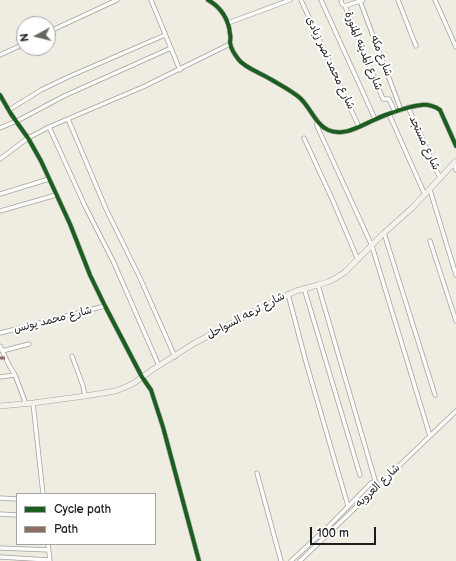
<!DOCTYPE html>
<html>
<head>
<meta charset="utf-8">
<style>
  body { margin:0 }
  #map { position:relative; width:456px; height:561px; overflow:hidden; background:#efece2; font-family:"Balsamiq Sans",sans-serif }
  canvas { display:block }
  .legend { position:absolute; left:16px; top:493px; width:140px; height:52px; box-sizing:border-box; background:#fff; border:1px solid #a4a4a4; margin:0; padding:5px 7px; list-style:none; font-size:12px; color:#1c1c1c }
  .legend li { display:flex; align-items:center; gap:8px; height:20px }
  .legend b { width:20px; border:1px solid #a4a4a4 }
  .north { position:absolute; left:16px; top:16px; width:40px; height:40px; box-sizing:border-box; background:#fff; border:1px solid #a4a4a4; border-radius:50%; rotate:263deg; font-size:11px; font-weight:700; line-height:16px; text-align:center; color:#1c1c1c }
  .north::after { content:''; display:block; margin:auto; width:14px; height:18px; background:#666561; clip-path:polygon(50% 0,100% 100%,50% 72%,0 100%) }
  .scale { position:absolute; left:310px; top:527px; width:66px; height:18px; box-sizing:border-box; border:2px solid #1c1c1c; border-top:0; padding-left:5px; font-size:12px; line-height:14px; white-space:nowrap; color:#1c1c1c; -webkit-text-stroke:3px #fff; paint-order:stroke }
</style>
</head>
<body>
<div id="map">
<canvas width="456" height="561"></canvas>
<ul class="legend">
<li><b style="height:5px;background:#1b5e20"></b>Cycle path</li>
<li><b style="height:5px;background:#8d6e63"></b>Path</li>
</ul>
<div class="north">N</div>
<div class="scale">100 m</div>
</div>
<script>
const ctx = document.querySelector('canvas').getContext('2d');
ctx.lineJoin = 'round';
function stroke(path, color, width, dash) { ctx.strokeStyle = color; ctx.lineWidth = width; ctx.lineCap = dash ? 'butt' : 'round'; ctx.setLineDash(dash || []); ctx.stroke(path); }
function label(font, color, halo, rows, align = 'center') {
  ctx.font = font + ' "Balsamiq Sans","Playpen Sans Arabic",sans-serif'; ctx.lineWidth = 4; ctx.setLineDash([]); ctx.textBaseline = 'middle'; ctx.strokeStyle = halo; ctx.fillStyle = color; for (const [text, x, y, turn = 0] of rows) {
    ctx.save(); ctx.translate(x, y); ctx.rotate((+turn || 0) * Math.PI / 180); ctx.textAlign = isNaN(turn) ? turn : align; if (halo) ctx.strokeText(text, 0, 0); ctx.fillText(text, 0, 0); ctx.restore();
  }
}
const minor = new Path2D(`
  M151 0 180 70
  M208 0C221 7 229 20 230 34 231 37 230 40 230 43 231 49 235 55 239 60 245 68 263 74 272 80 282 86 292 91 300 98 310 107 316 125 328 130 344 137 360 126 374 120 381 116 389 114 397 111 411 107 426 100 440 110L456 146
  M301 0 359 127
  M321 0 375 119
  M341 0 342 4 345 6 363 0
  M398 0 416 46
  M435 0 456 47
  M360 1 401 110
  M345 6 383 99H389L395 112
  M228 23 290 0
  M48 32 117 0
  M0 55 24 44
  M0 95 11 114 28 138 41 161 70 224 90 275 105 306 142 377 151 390 163 427 199 561
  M408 107 440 178
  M9 110 41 90 68 77 165 35
  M389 114 425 195
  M68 119 106 209 140 278 175 357
  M317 120V126L372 246 430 436
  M49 127 85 206 114 263 159 366
  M0 128 17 121 64 96 171 48
  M304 138 333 201 358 260
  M0 159 28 138 49 127 145 86 230 44
  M454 163 456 170
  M430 190 456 275
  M0 194 49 179
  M0 211 56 195
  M384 233 435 395
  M430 241 456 321
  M318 285 377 487
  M304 288 360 475
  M288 294 306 362 348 506
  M0 333 105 306
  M0 346 9 365 15 375 26 404
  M2 351 29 344
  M72 356 83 386 85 396
  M0 377 15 375
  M33 403 43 494
  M257 473 281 561
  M0 498 17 499
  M0 514 17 515
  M48 544 50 561
  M0 548 49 550
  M0 557 50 560
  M291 561 331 524 371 483 375 482
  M300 561 456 411`);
const secondary = new Path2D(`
  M0 406 33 403 85 396 116 391 128 386 134 383 152 370 193 344 270 303 296 291 318 285 328 282 336 278 345 272 384 233 412 208 456 161`);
stroke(minor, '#a3a19c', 5);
stroke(secondary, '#a3a19c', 6);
stroke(minor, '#fdfcfb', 3.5);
stroke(secondary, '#f5f2ec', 5);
stroke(new Path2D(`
  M0 358H5`), '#8d6e63', 3, [6, 3]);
stroke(new Path2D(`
  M208 0C221 7 229 20 230 34 231 37 230 40 230 43 231 49 235 55 239 60 245 68 263 74 272 80 282 86 292 91 300 98 310 107 316 125 328 130 344 137 360 126 374 120 381 116 389 114 397 111 411 107 426 100 440 110L456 146
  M0 95 11 114 28 138 41 161 70 224 90 275 105 306 142 377 151 390 163 427 199 561`), '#1b5e20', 4);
label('11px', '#1c1c1c', '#fff', [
  ["شارع المدينه المنورة",363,51,68],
  ["شارع مكه",381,56,69],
  ["شارع محمد نصر زبادى",330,63,65],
  ["شارع مستجد",424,143,65],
  ["شارع ترعه السواحل",246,316,-28],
  ["شارع محمد يونس",53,320,-14],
  ["شارع العروبه",378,486,-44]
]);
</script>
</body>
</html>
